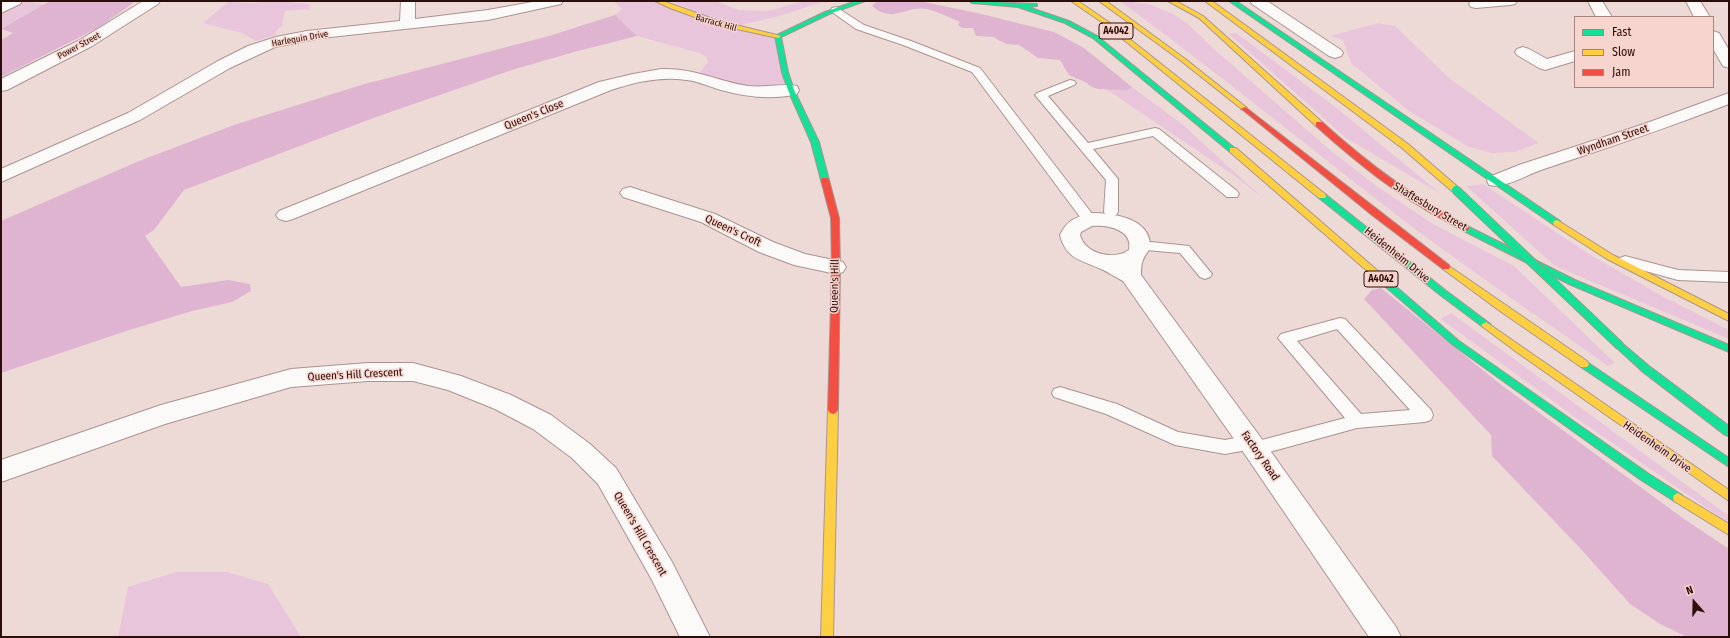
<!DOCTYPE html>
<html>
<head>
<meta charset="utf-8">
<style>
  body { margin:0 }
  #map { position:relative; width:1730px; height:638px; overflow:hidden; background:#eddad7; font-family:"Fira Sans Condensed",sans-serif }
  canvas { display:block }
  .frame { position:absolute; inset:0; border:2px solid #2b0d09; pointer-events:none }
  .legend { position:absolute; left:1574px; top:16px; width:140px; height:72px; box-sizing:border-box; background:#f7d4cd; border:1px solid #a5847f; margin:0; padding:5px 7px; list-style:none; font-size:12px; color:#2b0d09 }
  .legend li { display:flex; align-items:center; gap:8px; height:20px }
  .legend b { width:20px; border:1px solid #a5847f }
  .north { position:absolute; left:1674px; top:582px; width:40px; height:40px; -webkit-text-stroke:3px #f7d4cd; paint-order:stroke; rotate:340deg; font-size:11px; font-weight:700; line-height:16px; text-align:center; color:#2b0d09 }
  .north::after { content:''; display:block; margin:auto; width:14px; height:18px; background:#2b0d09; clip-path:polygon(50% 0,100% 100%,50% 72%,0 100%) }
</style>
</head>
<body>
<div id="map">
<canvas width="1730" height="638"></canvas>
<div class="frame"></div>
<ul class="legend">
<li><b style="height:5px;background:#16e098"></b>Fast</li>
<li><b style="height:5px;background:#ffcf43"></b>Slow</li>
<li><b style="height:5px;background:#f24e42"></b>Jam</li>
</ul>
<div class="north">N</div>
</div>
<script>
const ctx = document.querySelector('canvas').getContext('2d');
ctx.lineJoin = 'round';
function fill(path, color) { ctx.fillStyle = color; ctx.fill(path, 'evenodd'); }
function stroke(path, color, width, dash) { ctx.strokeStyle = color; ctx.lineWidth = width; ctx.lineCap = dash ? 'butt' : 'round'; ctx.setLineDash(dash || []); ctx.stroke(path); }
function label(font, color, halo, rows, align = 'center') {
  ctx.font = font + ' "Fira Sans Condensed",sans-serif'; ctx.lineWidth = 3; ctx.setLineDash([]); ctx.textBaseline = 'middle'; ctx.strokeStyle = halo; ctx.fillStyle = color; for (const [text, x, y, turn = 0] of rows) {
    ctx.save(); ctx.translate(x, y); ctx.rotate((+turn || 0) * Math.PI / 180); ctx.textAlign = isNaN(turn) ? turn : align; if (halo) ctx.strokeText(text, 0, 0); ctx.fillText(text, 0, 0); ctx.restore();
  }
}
fill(new Path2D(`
  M20 1 45 4 1 29V9Z
  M276 1 310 4 309 9 285 11 282 26 277 30 275 35 256 41 242 33 203 23 228 2 250 3Z
  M613 1H658L778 36 791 90 774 92 697 76 708 62 706 57 699 53 637 36 615 15 622 9Z
  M671 1H715L739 10 768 11 804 1H825L783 15 741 25 707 16Z
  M1121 2H1134L1151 5 1173 14 1188 24 1214 49 1330 150 1375 185 1433 224 1514 266 1615 363 1608 366C1542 319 1475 274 1411 226 1314 152 1220 74 1121 2Z
  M1378 23 1395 26 1449 78 1539 143 1515 152 1492 153 1469 147 1409 111 1351 63 1343 40 1330 36Z
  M1236 33 1333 105 1441 194 1346 138 1229 34Z
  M1132 87 1183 125 1264 199 1232 174 1106 89 1127 90Z
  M1483 184 1589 254 1660 295 1729 330V339L1555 266 1466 186Z
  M1451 313 1729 516V523L1576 418 1441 319Z
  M176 572H227L268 584 301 637H118L128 587Z`), '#e9c5dc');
fill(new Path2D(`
  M50 1H136L98 28 1 77V40L13 33 1 29Z
  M877 1H919L977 13 1054 32 1084 48 1132 87 1127 90 1098 89 1090 86 1087 83 1069 75 1060 60 1038 58 1019 45 1007 44 998 40 994 37 976 36 973 28H962L958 25 960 22C949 17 938 12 927 9 907 5 892 24 872 6Z
  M615 15 637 36 574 52 512 70 376 117 184 190 154 230 145 236 181 287 228 280 250 284 251 291 232 302 192 311 123 332 1 373V221L139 161 234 125 361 85 549 36Z
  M1381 288 1500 384 1684 519 1729 549V637H1687L1660 624 1630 604 1580 548 1492 456 1491 435 1364 299 1372 290Z`), '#deb4d1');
const lane = new Path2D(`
  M836 7 864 25 911 41 980 68 1090 211 1092 214 1090 217 1085 218 1080 217 972 72 903 45 856 29 832 12 831 10 832 8Z
  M1070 80 1074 81 1076 83 1074 85 1048 96 1088 143 1155 128 1159 129 1237 191 1239 194 1237 197H1227L1153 136 1093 149 1118 179V212L1116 215 1111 216 1106 215 1104 212 1106 180 1035 95 1037 93Z
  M1151 242 1189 246 1212 274 1210 277 1205 279 1200 277 1180 253 1146 250 1144 247 1146 244Z
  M1625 256 1678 270 1729 272V282L1678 280 1620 264 1618 261 1620 258Z
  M1340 318 1345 319 1431 410 1433 415 1431 420 1425 422 1357 428 1255 456 1249 454 1247 450 1225 454 1175 445 1106 414 1054 397 1052 393 1054 389 1060 387 1117 404 1178 432 1225 440 1250 435 1256 437 1258 441 1345 418 1278 338 1281 334ZM1337 329 1410 410 1361 414 1297 341Z`);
const street = new Path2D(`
  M4 1H22L20 4 1 13V3Z
  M143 1H160L158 4 92 46 7 90 1 91V79L80 40Z
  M401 1H415V19L488 10 538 1H563L561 4 488 20 321 38 275 47 230 68 140 120 1 182V169L128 113 218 61 248 46 276 37 307 31 400 21Z
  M1250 1H1267L1341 50 1343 53 1341 56 1335 58 1329 56 1252 4Z
  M1471 1H1517L1515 4 1510 5 1476 8 1471 7 1469 4Z
  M1588 1H1602L1612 17H1596Z
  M1686 1H1700L1710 17H1694Z
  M1713 31 1719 33 1729 50V68L1723 66 1713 49Z
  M1523 47 1529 49 1547 59 1575 51V61L1545 70 1539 68 1517 55 1515 52 1517 49Z
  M661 69C696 68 716 81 748 86 764 88 783 83 797 86L799 90 797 94C772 100 746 97 721 90 710 87 698 81 686 80 661 76 635 82 611 90L293 219 286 221 279 219 276 215 279 211 599 82 633 74Z
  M1729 93V104C1667 128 1604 149 1541 170 1526 175 1505 189 1489 185L1487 181 1489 177 1519 165 1644 124Z
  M630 187 715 214 773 242 805 254 843 262 846 267 843 272 836 274 794 265 759 252 701 222 623 197 620 193 623 189Z
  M1091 213C1111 213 1147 217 1150 243 1151 250 1145 254 1143 260 1141 264 1141 271 1141 275L1264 442 1396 627 1401 637H1369L1246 456 1123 281C1115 277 1108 272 1101 269 1081 260 1066 259 1060 235 1068 219 1075 218 1091 213ZM1092 226C1107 225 1133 229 1129 250 1126 251 1124 254 1120 254 1105 258 1084 251 1080 235L1081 232Z
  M368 363H413L461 376 511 395 551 415 590 444 616 468 672 562 710 637H680L652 580 598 484 572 458 533 429 495 409 448 390 413 381H368L291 387 165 424 1 482V460L161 405 291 369Z`);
const fast = new Path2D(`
  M856 1H865L829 14 781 37 788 72 794 90 819 142 829 180 825 182 821 180 811 142 788 90 782 72 775 36 825 12Z
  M969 1 1037 4V6L1028 7 1069 21 1097 36 1237 150 1233 152H1230L1093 38 1065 23 1018 7 972 3Z
  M1229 1H1236L1560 221 1561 223 1560 225H1554Z
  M1319 194H1325L1445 290 1489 323 1491 325 1489 327H1483L1439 294 1319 198 1318 196Z
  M1465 225 1575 280 1729 345V352L1569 284 1462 230 1461 228Z
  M1376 271 1379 272 1459 341 1649 474 1682 495 1683 498 1682 501 1678 503 1674 501 1641 480 1453 345 1373 276 1372 274Z
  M1620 343 1623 344 1649 366 1729 426V436L1725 435 1643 372 1617 348 1615 346 1617 344Z
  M1584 360 1729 458V467L1581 367 1579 364 1581 361Z`);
const slow = new Path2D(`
  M655 1H663L719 21 781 36 778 38 732 28 700 19 670 8Z
  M1071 1H1078L1107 21 1325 194 1326 196 1325 198H1319L1103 23Z
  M1099 1H1106L1184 58 1247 108V110H1243L1180 60Z
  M1168 1H1176L1203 16 1322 122V126H1316L1199 18Z
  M1205 1H1212L1408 144 1459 188 1460 190 1459 192H1453L1402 148Z
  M1230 148H1236L1379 272 1380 274 1379 276H1373L1230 152Z
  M1557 220 1613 255 1729 314V321L1607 259 1554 225 1553 223 1554 221Z
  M1446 264 1587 361 1589 364 1587 367H1581L1500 311 1443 269 1442 267Z
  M1486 322 1729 490V501L1518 353 1483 327 1481 325Z
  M833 406 836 407 838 410 833 637H821L828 410 830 407Z
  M1678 493 1729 524V535L1674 501 1673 498 1674 495Z`);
const jam = new Path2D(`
  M1245 107 1449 265 1450 267 1449 269H1443L1372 215 1243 110 1241 109Z
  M1316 122H1322C1367 163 1414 198 1468 226L1469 228 1468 230C1461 232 1452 224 1446 221 1398 196 1356 162 1316 126Z
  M822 178H828L829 180 839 218 840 267 838 410 836 413 833 414 830 413 828 410 832 267 831 218 821 180Z`);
stroke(lane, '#aa9490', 2);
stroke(street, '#aa9490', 2);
stroke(fast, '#aa9490', 2);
stroke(slow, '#aa9490', 2);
stroke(jam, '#aa9490', 2);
fill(lane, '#fcf9f9');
fill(street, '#fcf9f9');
fill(fast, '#16e098');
fill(slow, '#ffcf43');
fill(jam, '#f24e42');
const fastBridge = new Path2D(`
  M1456 190 1620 346`);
stroke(fastBridge, '#a39382', 10, []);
stroke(fastBridge, '#16e098', 8);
label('9px', '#2b0d09', '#f7d4cd', [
  ["Barrack Hill",716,23,16],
  ["Harlequin Drive",300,39,-10],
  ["Power Street",79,46,-28]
]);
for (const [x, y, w] of [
  [1116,31,34],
  [1381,279,34]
]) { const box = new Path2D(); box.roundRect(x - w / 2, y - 8, w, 16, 3); ctx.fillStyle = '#f7d4cd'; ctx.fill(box); stroke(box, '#2b0d09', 1); }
label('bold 10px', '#2b0d09', null, [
  ["A4042",1116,31],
  ["A4042",1381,279]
]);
label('11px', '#2b0d09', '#f7d4cd', [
  ["Queen's Close",534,115,-22],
  ["Wyndham Street",1613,140,-19],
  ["Shaftesbury Street",1430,207,31],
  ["Queen's Croft",733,231,25],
  ["Heidenheim Drive",1397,255,39],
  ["Queen's Hill",835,286,-89],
  ["Queen's Hill Crescent",355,375,-3],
  ["Heidenheim Drive",1657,447,35],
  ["Factory Road",1260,456,55],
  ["Queen's Hill Crescent",640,534,60]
]);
</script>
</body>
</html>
